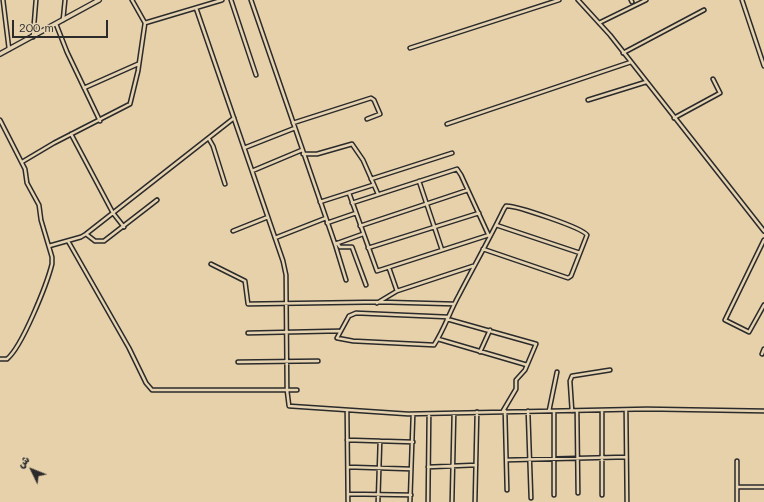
<!DOCTYPE html>
<html>
<head>
<meta charset="utf-8">
<style>
  body { margin:0 }
  #map { position:relative; width:764px; height:502px; overflow:hidden; background:#e7d1ab; font-family:Mali,"Playpen Sans Arabic",sans-serif }
  canvas { display:block }
  .north { position:absolute; left:12px; top:450px; width:40px; height:40px; -webkit-text-stroke:3px #e6d3b1; paint-order:stroke; rotate:313deg; font-size:11px; font-weight:700; line-height:16px; text-align:center; color:#2b2b2b }
  .north::after { content:''; display:block; margin:auto; width:14px; height:18px; background:#2b2b2b; clip-path:polygon(50% 0,100% 100%,50% 72%,0 100%) }
  .scale { position:absolute; left:12px; top:20px; width:96px; height:18px; box-sizing:border-box; border:2px solid #2b2b2b; border-top:0; padding-left:5px; font-size:12px; line-height:14px; white-space:nowrap; color:#2b2b2b; -webkit-text-stroke:3px #e6d3b1; paint-order:stroke }
</style>
</head>
<body>
<div id="map">
<canvas width="764" height="502"></canvas>
<div class="north">ش</div>
<div class="scale">200 m</div>
</div>
<script>
const ctx = document.querySelector('canvas').getContext('2d');
ctx.lineJoin = 'round';
function stroke(path, color, width, dash) { ctx.strokeStyle = color; ctx.lineWidth = width; ctx.lineCap = dash ? 'butt' : 'round'; ctx.setLineDash(dash || []); ctx.stroke(path); }
const minor = new Path2D(`
  M3 0 9 49
  M132 0 145 23 222 0
  M231 0 256 75
  M251 0 335 244 363 234
  M578 0 610 35 764 231
  M631 0 632 2
  M742 0 764 66
  M196 8 283 261 286 275 287 390 289 406 408 414 647 409 764 411
  M63 20 65 0
  M599 23 646 0
  M56 24 67 52 100 121
  M33 37 36 0
  M410 48 559 0
  M623 53 704 10
  M84 88 138 64
  M588 100 646 82
  M674 118 720 93 713 79
  M0 120 25 169 27 183 39 205 41 220 52 257V264C47 284 22 347 7 359H0
  M293 123 371 98 374 100 380 114 367 119
  M447 124 631 62
  M71 134 113 213 124 227
  M209 139 213 146 225 184
  M244 148 295 128
  M303 154H317L352 144 363 160 378 194
  M22 162 54 143 130 104 138 71 145 23
  M252 171 302 150
  M371 179 452 153
  M419 181 442 250
  M349 193 377 271 489 235
  M320 202 373 185
  M352 203 457 169 461 175 489 236
  M327 223 356 213
  M496 225 580 253
  M360 226 468 190
  M233 231 268 217
  M86 234 95 241H104L157 200
  M275 238 326 218
  M764 240 725 320 749 332 764 305
  M68 241 129 348 146 383 152 390H297
  M337 243 340 247H352L366 285
  M335 244 346 280
  M49 246 81 237 86 234 234 118
  M368 248 479 213
  M211 264 245 281 248 304 381 302 454 304
  M389 268 397 291 473 266
  M377 303 397 291
  M448 317 356 313 349 316 337 338 353 341 434 345C444 330 450 311 459 295 474 266 490 238 504 209L506 206C515 205 583 228 587 235L571 276 568 278 483 249
  M447 319 536 344 525 370 516 380V389L503 411
  M248 333 339 331
  M438 339 527 365
  M480 352 490 330
  M762 354 764 349
  M238 362 318 361
  M347 410 348 502
  M505 411 507 490
  M528 411 531 498
  M549 411 557 372
  M554 411V495
  M572 411 570 381 572 376 610 370
  M577 411 578 493
  M602 411V495
  M626 411 627 502
  M347 440 413 442
  M507 460 626 457
  M348 467 411 469
  M428 467 476 465
  M737 487H764
  M349 494 411 495
  M378 502 380 441
  M410 502 413 415
  M428 502 429 414
  M452 502 454 413
  M475 502 477 412
  M737 502V461`);
const tertiary = new Path2D(`
  M0 54 99 0`);
stroke(minor, '#2b2b2b', 5.5);
stroke(tertiary, '#2b2b2b', 6);
stroke(minor, '#e6d3b1', 2.5);
stroke(tertiary, '#e6d3b1', 3.5);
</script>
</body>
</html>
